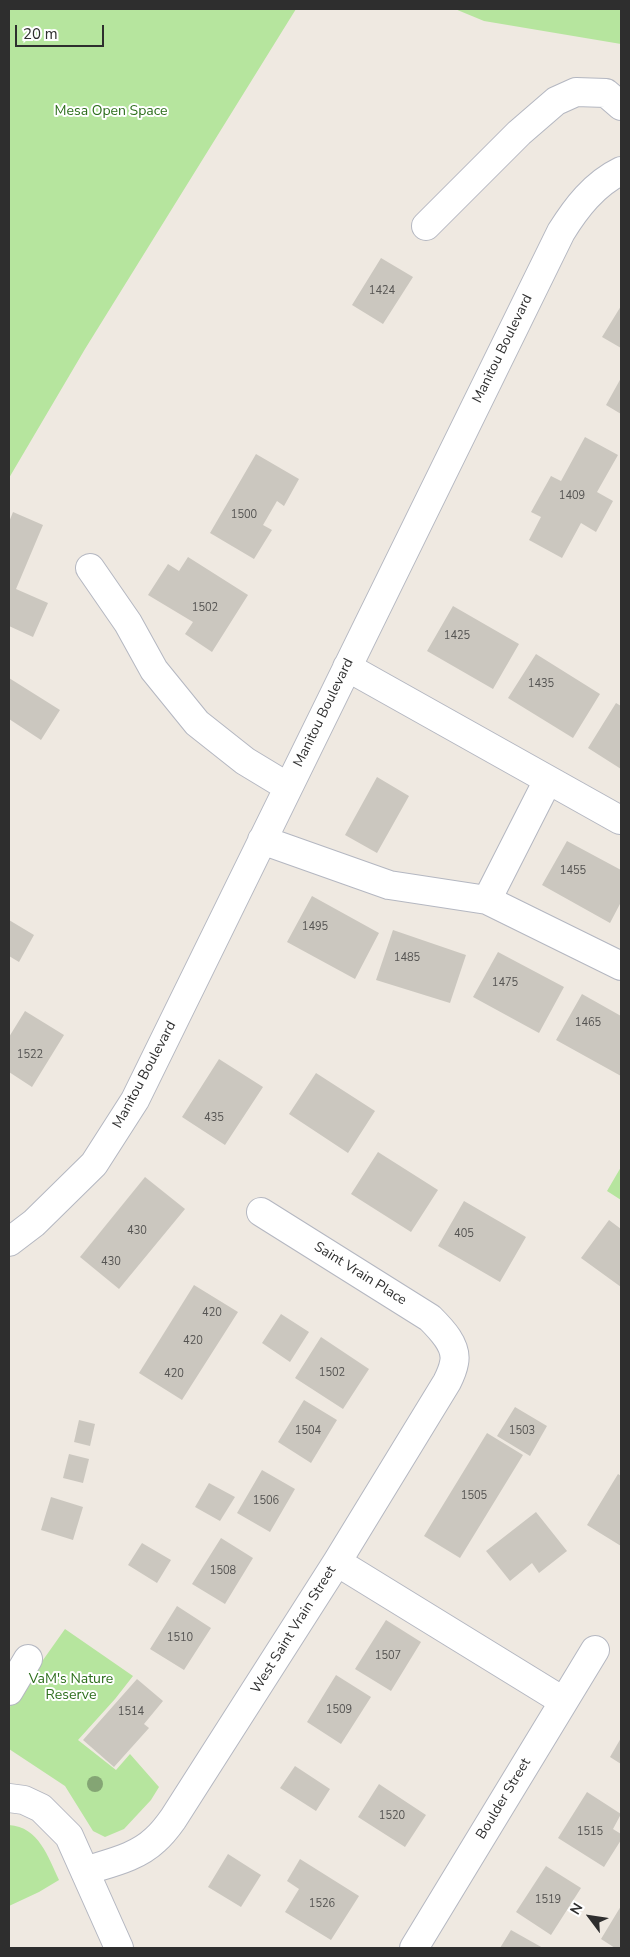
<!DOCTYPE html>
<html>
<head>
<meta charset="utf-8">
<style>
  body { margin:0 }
  #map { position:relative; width:630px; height:1957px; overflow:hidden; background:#efe9e1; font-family:"Nunito Sans",sans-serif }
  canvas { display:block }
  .frame { position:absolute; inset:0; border:10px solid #2e2e2e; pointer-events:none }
  .north { position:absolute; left:565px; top:1892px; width:50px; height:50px; -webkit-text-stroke:4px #fff; paint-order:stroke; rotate:301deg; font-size:14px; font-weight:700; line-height:20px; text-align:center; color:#2e2e2e }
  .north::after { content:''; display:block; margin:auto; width:18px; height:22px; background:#2e2e2e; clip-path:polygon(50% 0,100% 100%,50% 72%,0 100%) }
  .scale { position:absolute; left:15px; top:25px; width:89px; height:22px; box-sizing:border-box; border:2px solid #2e2e2e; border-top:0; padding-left:6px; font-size:15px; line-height:18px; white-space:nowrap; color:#2e2e2e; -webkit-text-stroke:4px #fff; paint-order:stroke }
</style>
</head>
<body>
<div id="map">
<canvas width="630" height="1957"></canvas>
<div class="frame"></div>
<div class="north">N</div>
<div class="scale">20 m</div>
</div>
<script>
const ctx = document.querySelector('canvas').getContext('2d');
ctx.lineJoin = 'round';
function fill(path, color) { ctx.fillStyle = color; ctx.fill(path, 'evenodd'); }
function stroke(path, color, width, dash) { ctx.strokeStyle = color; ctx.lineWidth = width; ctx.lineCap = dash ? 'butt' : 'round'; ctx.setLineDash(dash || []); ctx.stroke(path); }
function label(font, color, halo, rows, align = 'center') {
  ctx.font = font + ' "Nunito Sans",sans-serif'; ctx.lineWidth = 4; ctx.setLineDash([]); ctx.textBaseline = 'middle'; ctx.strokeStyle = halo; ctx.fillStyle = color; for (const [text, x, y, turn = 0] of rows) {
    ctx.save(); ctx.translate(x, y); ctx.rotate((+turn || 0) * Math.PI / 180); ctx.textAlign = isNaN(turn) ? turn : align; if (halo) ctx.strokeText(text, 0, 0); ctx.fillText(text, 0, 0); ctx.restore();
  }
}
fill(new Path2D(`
  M9 9H296L85 349 9 478Z
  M455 9H621V44L484 21Z
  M621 1167V1200L607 1191Z
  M65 1629 133 1676 115 1699 78 1740 116 1770 130 1754 159 1787 151 1800 124 1829 105 1837 93 1831 65 1786 9 1749V1708Z
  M9 1825C39 1827 48 1857 59 1880L39 1892 9 1906Z`), '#b6e59e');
fill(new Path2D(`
  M381 258 413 277 383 324 352 305Z
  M621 306V348L602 337Z
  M621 378V414L606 405Z
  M585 437 618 455 597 492 613 501 596 532 581 523 562 558 529 540 541 517 531 512 551 476 561 481Z
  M256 454 299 479 284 506 277 501 263 525 272 530 254 559 210 533Z
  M13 512 43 525 16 589 48 603 33 637 9 626V522Z
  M188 557 248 595 212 652 185 634 193 622 148 595 168 564 179 571Z
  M453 606 519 644 493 689 427 651Z
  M536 654 600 694 573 738 508 698Z
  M9 678 60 710 41 740 9 719Z
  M616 703 621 706V769L588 748Z
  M377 777 409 796 377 853 345 835Z
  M567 841 621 870V902L610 923 542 885Z
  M312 896 379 933 355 979 287 942Z
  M9 920 34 935 19 962 9 956Z
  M393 930 466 955 450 1003 376 980Z
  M498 952 564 987 539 1033 473 997Z
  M582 994 621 1016V1076L556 1040Z
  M25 1011 64 1035 32 1087 9 1072V1037Z
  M219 1059 263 1087 225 1145 182 1117Z
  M316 1073 375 1111 348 1153 289 1114Z
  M378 1152 438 1190 411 1232 351 1194Z
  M145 1177 185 1209 119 1289 80 1257Z
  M464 1201 526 1237 500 1282 438 1246Z
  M609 1220 621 1229V1287L581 1258Z
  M194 1285 238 1312 182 1400 139 1373Z
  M281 1314 309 1332 290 1362 262 1343Z
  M321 1337 369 1369 343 1409 295 1378Z
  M304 1400 337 1420 311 1463 278 1442Z
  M515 1407 547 1426 530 1456 497 1436Z
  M79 1420 95 1424 90 1446 74 1442Z
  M487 1433 523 1455 460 1558 424 1536Z
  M69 1454 89 1459 83 1483 63 1478Z
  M262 1470 295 1489 270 1532 237 1513Z
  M618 1474 621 1476V1546L587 1525Z
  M209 1483 235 1497 220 1521 195 1507Z
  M51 1497 83 1507 73 1540 41 1530Z
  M536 1512 567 1551 539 1573 532 1563 510 1581 486 1551Z
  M221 1538 253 1558 225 1604 192 1584Z
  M142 1543 171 1560 157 1583 128 1565Z
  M177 1606 211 1628 184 1670 150 1649Z
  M386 1620 421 1642 391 1691 355 1669Z
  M336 1675 371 1697 341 1744 307 1722Z
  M137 1679 163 1701 144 1724 149 1728 114 1767 83 1740Z
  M621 1738V1764L610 1757Z
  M295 1766 330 1789 316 1811 280 1788Z
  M379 1784 426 1815 405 1847 358 1817Z
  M587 1792 621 1814 613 1829 621 1834V1840L604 1867 558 1838Z
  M228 1854 261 1875 241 1907 208 1887Z
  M300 1859 359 1896 331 1940 285 1912 299 1889 287 1881Z
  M546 1866 581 1888 551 1935 516 1912Z
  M621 1906V1948H615L601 1939Z
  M511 1930 543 1948H500Z`), '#cbc7bf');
const minor = new Path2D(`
  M426 226 519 133 556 101 576 92 606 93 621 106
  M90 568 128 623 154 670 197 723 245 761 288 787
  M347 667 620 820
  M262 840 389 885 487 900 548 780
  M487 900 621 966
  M9 1242 34 1223 94 1164 135 1100 561 232C576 208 594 184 621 171
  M337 1562 563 1701
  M9 1691 28 1659
  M9 1798 24 1800 41 1808 69 1836 119 1948
  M85 1871C109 1863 136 1858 155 1840 162 1834 168 1826 173 1819L337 1562 447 1382C450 1376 453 1369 454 1363 458 1346 441 1329 430 1318L261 1212
  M414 1948 595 1650`);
stroke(minor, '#b4b7c1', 30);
stroke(minor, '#fff', 28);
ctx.fillStyle = '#84a574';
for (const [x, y] of [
  [95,1784]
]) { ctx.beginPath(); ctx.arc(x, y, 8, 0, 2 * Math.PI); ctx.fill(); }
label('11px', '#555452', null, [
  ["1424",382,291],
  ["1409",572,496],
  ["1500",244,515],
  ["1502",205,608],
  ["1425",457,636],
  ["1435",541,684],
  ["1455",573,871],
  ["1495",315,927],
  ["1485",407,958],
  ["1475",505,983],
  ["1465",588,1023],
  ["1522",30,1055],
  ["435",214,1118],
  ["430",137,1231],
  ["405",464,1234],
  ["430",111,1262],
  ["420",212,1313],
  ["420",193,1341],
  ["1502",332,1373],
  ["420",174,1374],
  ["1504",308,1431],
  ["1503",522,1431],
  ["1505",474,1496],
  ["1506",266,1501],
  ["1508",223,1571],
  ["1510",180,1638],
  ["1507",388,1656],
  ["1509",339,1710],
  ["1514",131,1712],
  ["1520",392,1816],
  ["1515",590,1832],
  ["1519",548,1900],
  ["1526",322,1904]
]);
label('14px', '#2c6e1b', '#fff', [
  ["Mesa Open Space",111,112],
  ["VaM's Nature",71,1680],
  ["Reserve",71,1696]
]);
label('14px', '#2e2e2e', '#fff', [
  ["Manitou Boulevard",503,349,-64],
  ["Manitou Boulevard",324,713,-64],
  ["Manitou Boulevard",145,1075,-62],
  ["Saint Vrain Place",360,1274,32],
  ["West Saint Vrain Street",294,1630,-58],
  ["Boulder Street",504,1799,-59]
]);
</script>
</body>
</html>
